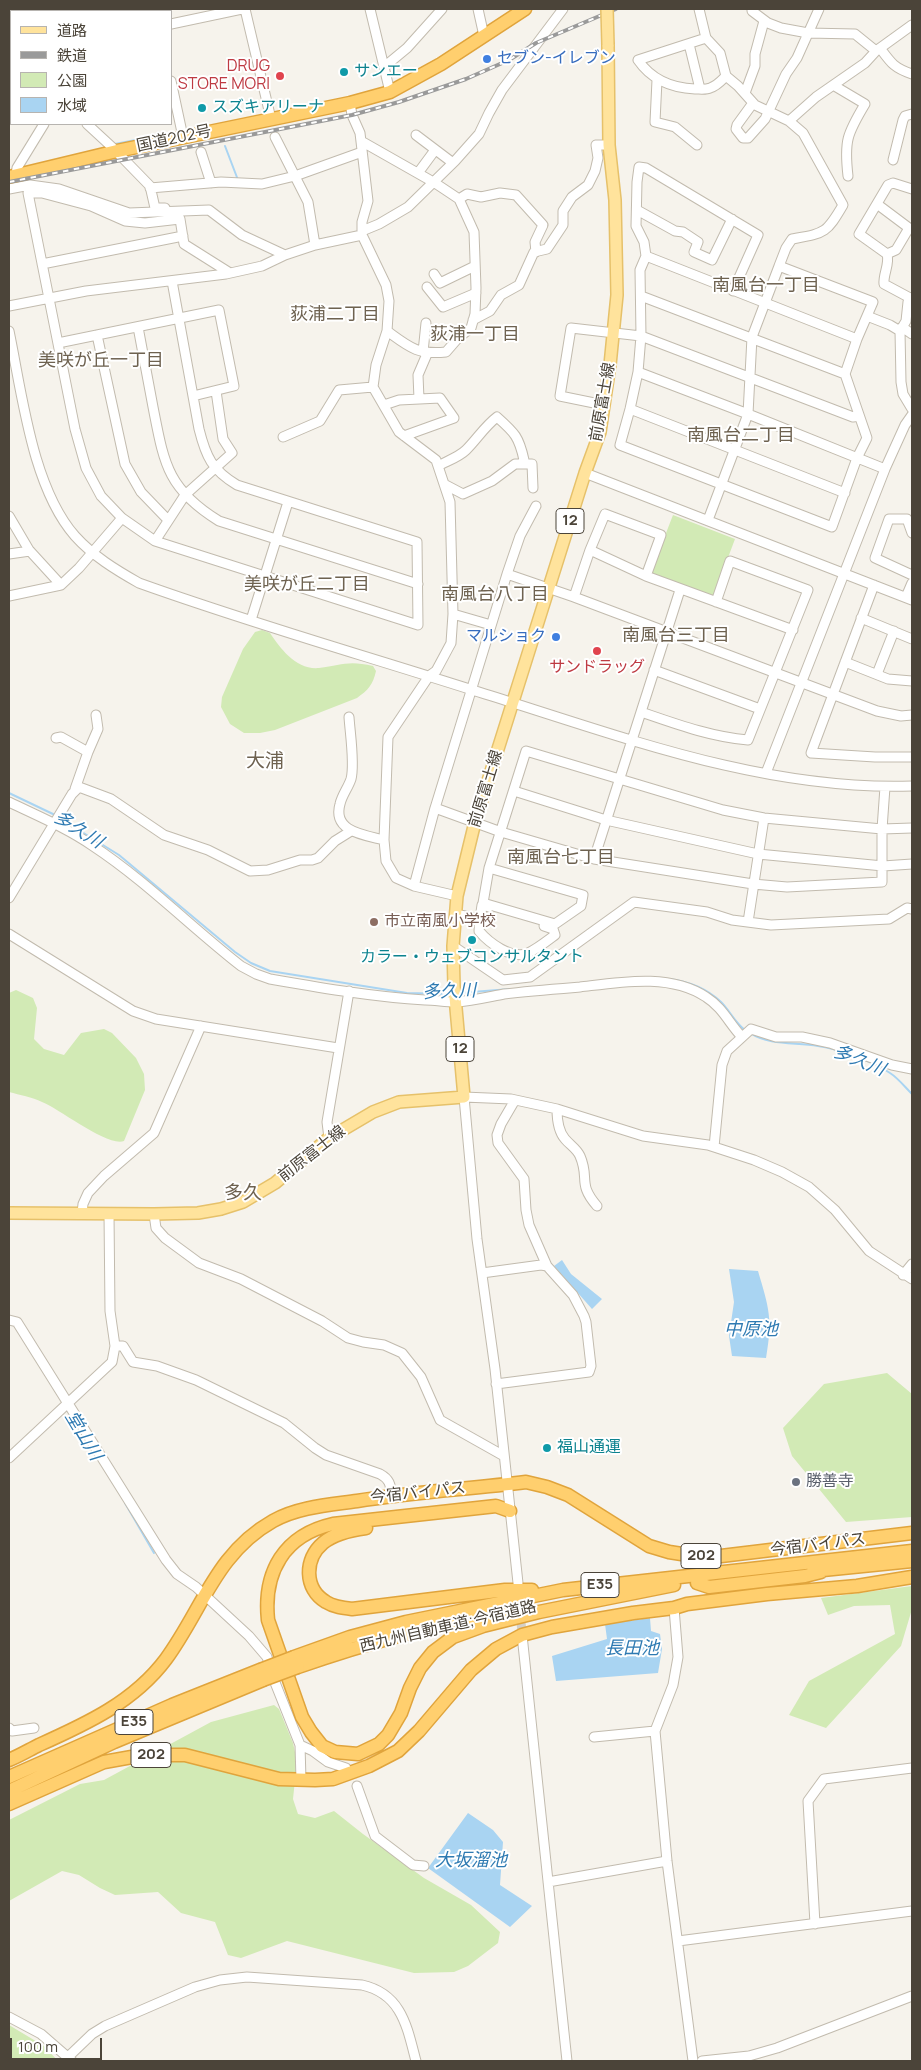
<!DOCTYPE html>
<html>
<head>
<meta charset="utf-8">
<style>
  body { margin:0 }
  #map { position:relative; width:921px; height:2070px; overflow:hidden; background:#f6f3ec; font-family:Manrope,"Noto Sans JP",sans-serif }
  canvas { display:block }
  .frame { position:absolute; inset:0; border:10px solid #4b4439; pointer-events:none }
  .legend { position:absolute; left:10px; top:10px; width:162px; height:115px; box-sizing:border-box; background:#fff; border:1px solid #b7b4b0; margin:0; padding:6px 9px; list-style:none; font-size:15px; color:#4b4439 }
  .legend li { display:flex; align-items:center; gap:10px; height:25px }
  .legend b { width:25px; border:1px solid #b7b4b0 }
  .scale { position:absolute; left:10px; top:2038px; width:92px; height:22px; box-sizing:border-box; border:2px solid #4b4439; border-top:0; padding-left:6px; font-size:15px; line-height:18px; white-space:nowrap; color:#4b4439; -webkit-text-stroke:4px #fff; paint-order:stroke }
</style>
</head>
<body>
<div id="map">
<canvas width="921" height="2070"></canvas>
<div class="frame"></div>
<ul class="legend">
<li><b style="height:6px;background:#ffe39c"></b>道路</li>
<li><b style="height:6px;background:#9a9a9a"></b>鉄道</li>
<li><b style="height:14px;background:#d2eab5"></b>公園</li>
<li><b style="height:14px;background:#a9d4f2"></b>水域</li>
</ul>
<div class="scale">100 m</div>
</div>
<script>
const ctx = document.querySelector('canvas').getContext('2d');
ctx.lineJoin = 'round';
function fill(path, color) { ctx.fillStyle = color; ctx.fill(path, 'evenodd'); }
function stroke(path, color, width, dash) { ctx.strokeStyle = color; ctx.lineWidth = width; ctx.lineCap = dash ? 'butt' : 'round'; ctx.setLineDash(dash || []); ctx.stroke(path); }
function label(font, color, halo, rows, align = 'center') {
  ctx.font = font + ' Manrope,"Noto Sans JP",sans-serif'; ctx.lineWidth = 4; ctx.setLineDash([]); ctx.textBaseline = 'middle'; ctx.strokeStyle = halo; ctx.fillStyle = color; for (const [text, x, y, turn = 0] of rows) {
    ctx.save(); ctx.translate(x, y); ctx.rotate((+turn || 0) * Math.PI / 180); ctx.textAlign = isNaN(turn) ? turn : align; if (halo) ctx.strokeText(text, 0, 0); ctx.fillText(text, 0, 0); ctx.restore();
  }
}
fill(new Path2D(`
  M673 515 735 539 714 595 711 596 653 576 651 572Z
  M262 630 270 633C281 649 296 670 319 668 341 665 349 660 373 666L376 671C373 685 368 690 357 698L275 730 260 733H244L230 724 221 707 222 697 243 649 255 632Z
  M16 990 33 998 37 1008 34 1039 44 1049 64 1055 81 1033 104 1029 112 1033 136 1058 144 1074 145 1090 124 1141C107 1147 60 1109 42 1102 32 1097 20 1095 9 1092V993Z
  M887 1373 912 1394V1517L846 1522 792 1456 783 1428 824 1384Z
  M912 1586V1609L901 1646 826 1728 789 1715 809 1681 895 1634 890 1605 854 1606 828 1615 821 1598Z
  M274 1705 279 1709 293 1743 297 1761 293 1799 298 1814 315 1818 334 1811 363 1834 424 1878 471 1905 500 1932 498 1943 468 1966 454 1972 414 1973 287 1941 241 1958 228 1955 215 1922 181 1913 158 1892 115 1895 100 1888 79 1875 62 1871 9 1901V1820L80 1784 104 1780 211 1722Z
  M9 2025 44 2046 58 2061H9Z`), '#d2eab5');
fill(new Path2D(`
  M562 1260 571 1274 602 1299 592 1309 554 1266Z
  M729 1269 758 1271C769 1308 773 1319 766 1358L732 1356 729 1336 734 1302Z
  M650 1618 651 1631 660 1634 662 1649 658 1673 556 1681 552 1656 607 1639 605 1624Z
  M468 1813 493 1830 503 1842 500 1885 532 1906 510 1927 428 1868Z`), '#a9d4f2');
stroke(new Path2D(`
  M115 144 172 133
  M225 146 238 180
  M9 793 55 815
  M61 819 119 855 235 952 251 963 270 971 407 993 451 994
  M668 979C687 981 706 988 721 1002 730 1011 735 1023 746 1031
  M459 993 511 989
  M750 1033C770 1046 795 1042 818 1046 836 1048 874 1062 890 1073 898 1078 905 1087 912 1094
  M125 1503 154 1553`), '#a9d4f2', 2);
stroke(new Path2D(`
  M519 1593 522 1635`), '#d4d0c8', 9, [9, 4.5]);
const minor = new Path2D(`
  M245 9 271 119
  M370 9 390 92
  M478 9 484 36
  M699 9 706 38 720 53 726 76 738 86 755 105 789 121 803 133 843 205C826 234 825 233 792 239L786 248 779 266 873 302 857 339
  M752 9V11L768 23 781 28 808 33 855 34 876 51
  M171 24 242 9
  M706 38 638 60C651 79 671 88 695 89 700 89 706 90 710 88 717 86 721 81 726 76
  M689 44 700 89
  M880 48C891 63 894 68 912 74
  M9 54 11 56
  M384 67 407 48 442 9
  M657 80 655 122 675 127 697 145
  M171 81 183 137
  M833 85 865 104C847 134 844 141 848 176
  M745 93 755 66V54L764 21
  M350 103 352 115 360 133 368 201 362 222V235L386 285 389 301 387 331 376 365 373 387 399 432 436 460 450 502 453 614 451 643 436 671 429 676 388 737 384 840 386 861 396 878 414 886 457 896
  M753 103 737 125 736 129 743 138H748L765 119 786 74 797 58 819 9
  M9 107 11 103
  M789 121 816 97 865 63 876 51 912 25
  M87 124 113 148 150 186 155 208H165
  M416 135 453 163
  M275 137 308 202 315 245
  M361 141 435 183 459 199 474 232 476 288 475 314 471 328 459 337 446 352C417 355 409 347 387 331
  M201 152 211 183
  M893 160 903 120 905 116 912 114
  M418 173 435 150
  M16 175 17 168 44 124
  M150 188 221 182 262 184 295 176 362 152
  M9 189 30 185 59 189 129 213 209 210 242 235 285 255 315 245 362 235
  M459 199 467 194 481 197 500 193 516 195 543 225 535 242 536 252
  M877 204 909 228 896 250 887 254
  M637 210 675 231 683 232 698 242 694 252 712 260 732 219
  M362 231 379 224 408 207 455 161 479 134 489 113 502 90 563 9
  M646 256 857 339 845 374 867 438 857 458 832 527 620 445 630 409 638 372 641 336 640 270 646 256 644 242 636 226 637 182 639 167 646 168 758 235 733 291
  M42 264 183 236
  M434 274 440 283 475 266
  M172 281 199 429C206 457 212 470 237 485L417 542 418 625 155 541 122 518 101 496 86 468 75 429 28 193H42L91 206 125 221 145 223 180 219 184 244 230 273
  M427 287 443 307 476 293
  M641 296 845 374
  M912 298 908 302 906 321 900 331 901 382 903 394 912 409
  M912 299 884 284C883 274 890 264 887 254L859 234 888 185 893 183 912 189
  M9 306 86 291 226 274 262 266 285 255
  M867 316 890 325 900 331
  M473 320 490 311 501 295 519 285 534 252 547 249 563 225V211L572 197 588 185 595 171 598 158 596 145H609
  M138 327C143 354 148 380 153 407 164 463 167 489 219 521L418 584
  M902 327 912 334
  M9 331C22 393 32 487 75 536 93 556 116 570 139 583 253 624 370 657 485 694 623 737 765 791 912 786
  M97 335 125 464 141 492 168 520
  M58 343 219 310 234 386 193 396
  M423 352 426 323
  M638 372 748 414 885 469
  M419 399 418 375 427 354
  M384 405 399 400 440 398 454 418 404 436
  M604 405 560 396 571 328 641 336 853 417 859 416
  M630 409 845 493
  M283 437 320 421 339 390 373 387
  M438 466C447 461 459 457 466 450 477 439 485 426 497 417 515 433 519 437 524 460L521 464
  M585 473 912 600
  M444 484 463 494 492 481 515 464H532L533 488
  M9 516 29 550 61 585
  M708 520 748 414 752 337 779 266
  M912 533 907 519H889L875 558 912 575
  M155 541 185 495 232 453 223 439 216 391
  M590 550 646 576 793 630
  M9 554 30 551
  M507 574 574 597 877 711 901 716 912 715
  M874 585 811 753 875 757H912
  M9 596 61 585 79 568 122 518
  M574 597 590 550 605 514 661 535 646 576
  M906 597 912 583
  M453 614 491 625
  M861 618 912 639
  M251 620 288 502
  M845 662 888 679 912 681
  M654 670 760 709
  M877 674 894 631
  M641 712C676 724 711 737 748 740L808 590 730 561 716 602
  M349 717C350 733 355 764 351 779 348 788 342 795 340 804 332 832 365 835 384 840
  M56 738 61 737 88 752 75 789
  M88 752 98 729 96 715
  M766 773 885 469 905 425 912 415
  M514 791 606 820 758 854 883 866 912 864
  M9 802C38 816 67 828 93 846 146 881 191 927 241 966L256 974 270 979C322 988 373 997 425 1000 435 1000 445 1002 455 1002 472 1001 488 997 504 994 529 991 555 989 580 987 621 982 670 973 706 997 722 1007 729 1023 741 1036
  M435 808 501 832 594 859 753 884 787 887 882 882V829L885 787
  M594 859 680 590
  M489 868 583 895 581 906 555 924 483 903 489 868 526 751 723 810 764 818 882 829 912 828
  M414 886 435 808 507 574 520 536 536 506
  M9 898 72 794 79 787 111 799 164 835 208 850 250 871 268 870 300 860H312L318 858 335 841 351 831
  M455 914 480 919 479 931C489 943 512 960 528 953 537 949 547 941 555 935L553 929 544 926
  M480 919 482 905 489 907
  M748 922 764 818
  M9 934 133 1011 156 1019 338 1048
  M453 946 503 980 530 977 634 902 707 912 732 920 771 925 889 919 907 908 912 909
  M515 1100 501 1124 497 1135 498 1143 524 1179 526 1210 529 1225 547 1266
  M557 1109C557 1119 558 1131 565 1139 570 1145 577 1149 580 1156 590 1179 577 1183 597 1206
  M329 1138 327 1122 349 991
  M714 1147 722 1065 727 1051 751 1029 776 1037H802L830 1043 892 1065 912 1069
  M82 1213 83 1204 88 1193 104 1176 154 1133 201 1026
  M154 1214 156 1228 165 1238 199 1263 241 1279 322 1321 348 1338 363 1342 384 1345 402 1353 421 1377 440 1420 504 1456
  M482 1273 541 1265 547 1266 573 1295 584 1316 586 1322 591 1366 589 1372 496 1384
  M903 1275 912 1264
  M9 1320 17 1322 166 1560 177 1574 196 1587 249 1636 267 1657 274 1680 300 1745 301 1780
  M115 1346H123L133 1362 157 1366 196 1380 284 1423 315 1448 326 1455 380 1474C389 1479 391 1484 391 1495
  M9 1458 112 1362 115 1346 110 1311 109 1214
  M518 1583 495 1369 477 1239 464 1097 511 1099 557 1109 643 1136 708 1145 754 1160 782 1172 809 1187 835 1210 869 1251 912 1279
  M674 1608 678 1657 673 1685 655 1731 667 1861 693 2061
  M522 1635 567 2061
  M9 1728 12 1731 34 1728
  M594 1737 655 1731
  M300 1745 313 1751 328 1762 346 1768
  M357 1786 375 1836 413 1865 424 1866
  M548 1882 667 1861
  M815 1924 808 1801 824 1779 912 1768
  M678 1941 912 1911
  M9 2017 41 2034 72 2061
  M68 2057 92 2034 105 2026 195 1987 220 1980 247 1977 362 1985C402 1994 407 2027 416 2061
  M702 2061 749 2056 777 2048 912 1996`);
const major = new Path2D(`
  M9 1213 154 1214 198 1213 221 1209 243 1202 275 1183 329 1138 373 1112 399 1102 464 1097 454 986 453 946 457 896 475 822 585 473 600 432 610 365 617 295 615 200 609 145 608 45`);
const highway = new Path2D(`
  M9 177 117 151 350 103 390 92 441 64 525 9
  M510 1511 496 1506 333 1524C284 1535 263 1572 268 1620L302 1717 311 1732 322 1746 335 1752 358 1754 379 1744 388 1735 401 1713 410 1688 420 1668 433 1652 453 1637 483 1626 539 1612 674 1585
  M366 1528C351 1530 335 1533 323 1543 304 1559 304 1589 326 1602 334 1607 343 1608 352 1609L505 1590H532
  M813 1571 912 1561
  M697 1583 709 1587 805 1576 821 1572
  M294 1657 350 1637 406 1622 563 1590 912 1551
  M298 1667C369 1642 441 1623 515 1610
  M9 1760C19 1756 29 1750 39 1745 86 1724 134 1702 166 1659 202 1610 216 1553 273 1521 298 1507 329 1505 357 1501 413 1492 469 1489 526 1482L547 1487 568 1495 649 1546 669 1552 688 1555 721 1556 912 1533
  M9 1777 172 1705 260 1670
  M9 1791 114 1742 263 1680
  M9 1804 104 1762 143 1755H185L279 1779 315 1780 333 1779 369 1766 398 1751 419 1731 471 1670 496 1649 522 1635 552 1627 633 1613 674 1608 687 1604 767 1594 857 1586 912 1577`);
stroke(minor, '#c2bbae', 11);
stroke(major, '#e6c16a', 14);
stroke(highway, '#e0a43c', 15);
stroke(minor, '#fff', 9);
stroke(major, '#ffe39c', 11);
stroke(highway, '#ffcf6e', 12);
const rail = new Path2D(`
  M9 182 352 115 399 102 466 79 509 60 536 43 616 9`);
stroke(rail, '#9a9a9a', 4);
stroke(rail, '#fff', 2, [5.5]);
const majorBridge = new Path2D(`
  M607 9 608 45`);
const highwayBridge = new Path2D(`
  M260 1670 294 1657
  M263 1680 298 1667`);
stroke(majorBridge, '#e6c16a', 14, []);
stroke(highwayBridge, '#e0a43c', 15, []);
stroke(majorBridge, '#ffe39c', 11);
stroke(highwayBridge, '#ffcf6e', 12);
for (const [x, y, r, color] of [
  [487,59,5,"#3f7fe0"],
  [344,72,5,"#0f9aa8"],
  [280,76,5,"#e0444e"],
  [202,108,5,"#0f9aa8"],
  [556,637,5,"#3f7fe0"],
  [597,651,5,"#e0444e"],
  [374,922,5,"#8d6e63"],
  [472,940,5,"#0f9aa8"],
  [547,1448,5,"#0f9aa8"],
  [796,1482,5,"#6b7280"]
]) { const dot = new Path2D(); dot.arc(x, y, r, 0, 2 * Math.PI); ctx.fillStyle = color; ctx.fill(dot); stroke(dot, '#fff', 2); }
for (const [x, y, w] of [
  [570,521,28],
  [460,1049,28],
  [701,1556,40],
  [600,1585,38],
  [134,1722,38],
  [151,1755,40]
]) { const box = new Path2D(); box.roundRect(x - w / 2, y - 12.5, w, 25, 4); ctx.fillStyle = '#fff'; ctx.fill(box); stroke(box, '#4b4439', 1); }
label('bold 15px', '#4b4439', null, [
  ["12",570,521],
  ["12",460,1049],
  ["202",701,1556],
  ["E35",600,1585],
  ["E35",134,1722],
  ["202",151,1755]
]);
label('16px', '#366cbe', '#fff', [
  ["セブン-イレブン",497,59],
  ["マルショク",546,637,"right"]
], 'left');
label('16px', '#be3a42', '#fff', [
  ["DRUG",270,67],
  ["STORE MORI",270,85],
  ["サンドラッグ",597,668,"center"]
], 'right');
label('16px', '#0d838f', '#fff', [
  ["サンエー",354,72],
  ["スズキアリーナ",212,108],
  ["カラー・ウェブコンサルタント",472,958,"center"],
  ["福山通運",557,1448]
], 'left');
label('16px', '#4b4439', '#fff', [
  ["国道202号",174,139,-12],
  ["前原富士線",603,402,-80],
  ["前原富士線",486,789,-73],
  ["前原富士線",312,1154,-38],
  ["今宿バイパス",418,1493,-6],
  ["今宿バイパス",818,1545,-7],
  ["西九州自動車道;今宿道路",448,1627,-13]
]);
label('16px', '#785e54', '#fff', [
  ["市立南風小学校",384,922]
], 'left');
label('16px', '#5b616d', '#fff', [
  ["勝善寺",806,1482]
], 'left');
label('18px', '#6e6250', '#fff', [
  ["南風台一丁目",766,286],
  ["荻浦二丁目",335,315],
  ["荻浦一丁目",475,335],
  ["美咲が丘一丁目",101,361],
  ["南風台二丁目",741,436],
  ["美咲が丘二丁目",307,585],
  ["南風台八丁目",495,595],
  ["南風台三丁目",676,636],
  ["南風台七丁目",561,858]
]);
label('italic 18px', '#2e7ab2', '#fff', [
  ["多久川",78,830,32],
  ["多久川",449,992,-2],
  ["多久川",859,1061,22],
  ["中原池",751,1330],
  ["堂山川",83,1436,59],
  ["長田池",632,1649],
  ["大坂溜池",471,1861]
]);
label('19px', '#6e6250', '#fff', [
  ["大浦",265,762],
  ["多久",243,1194]
]);
</script>
</body>
</html>
